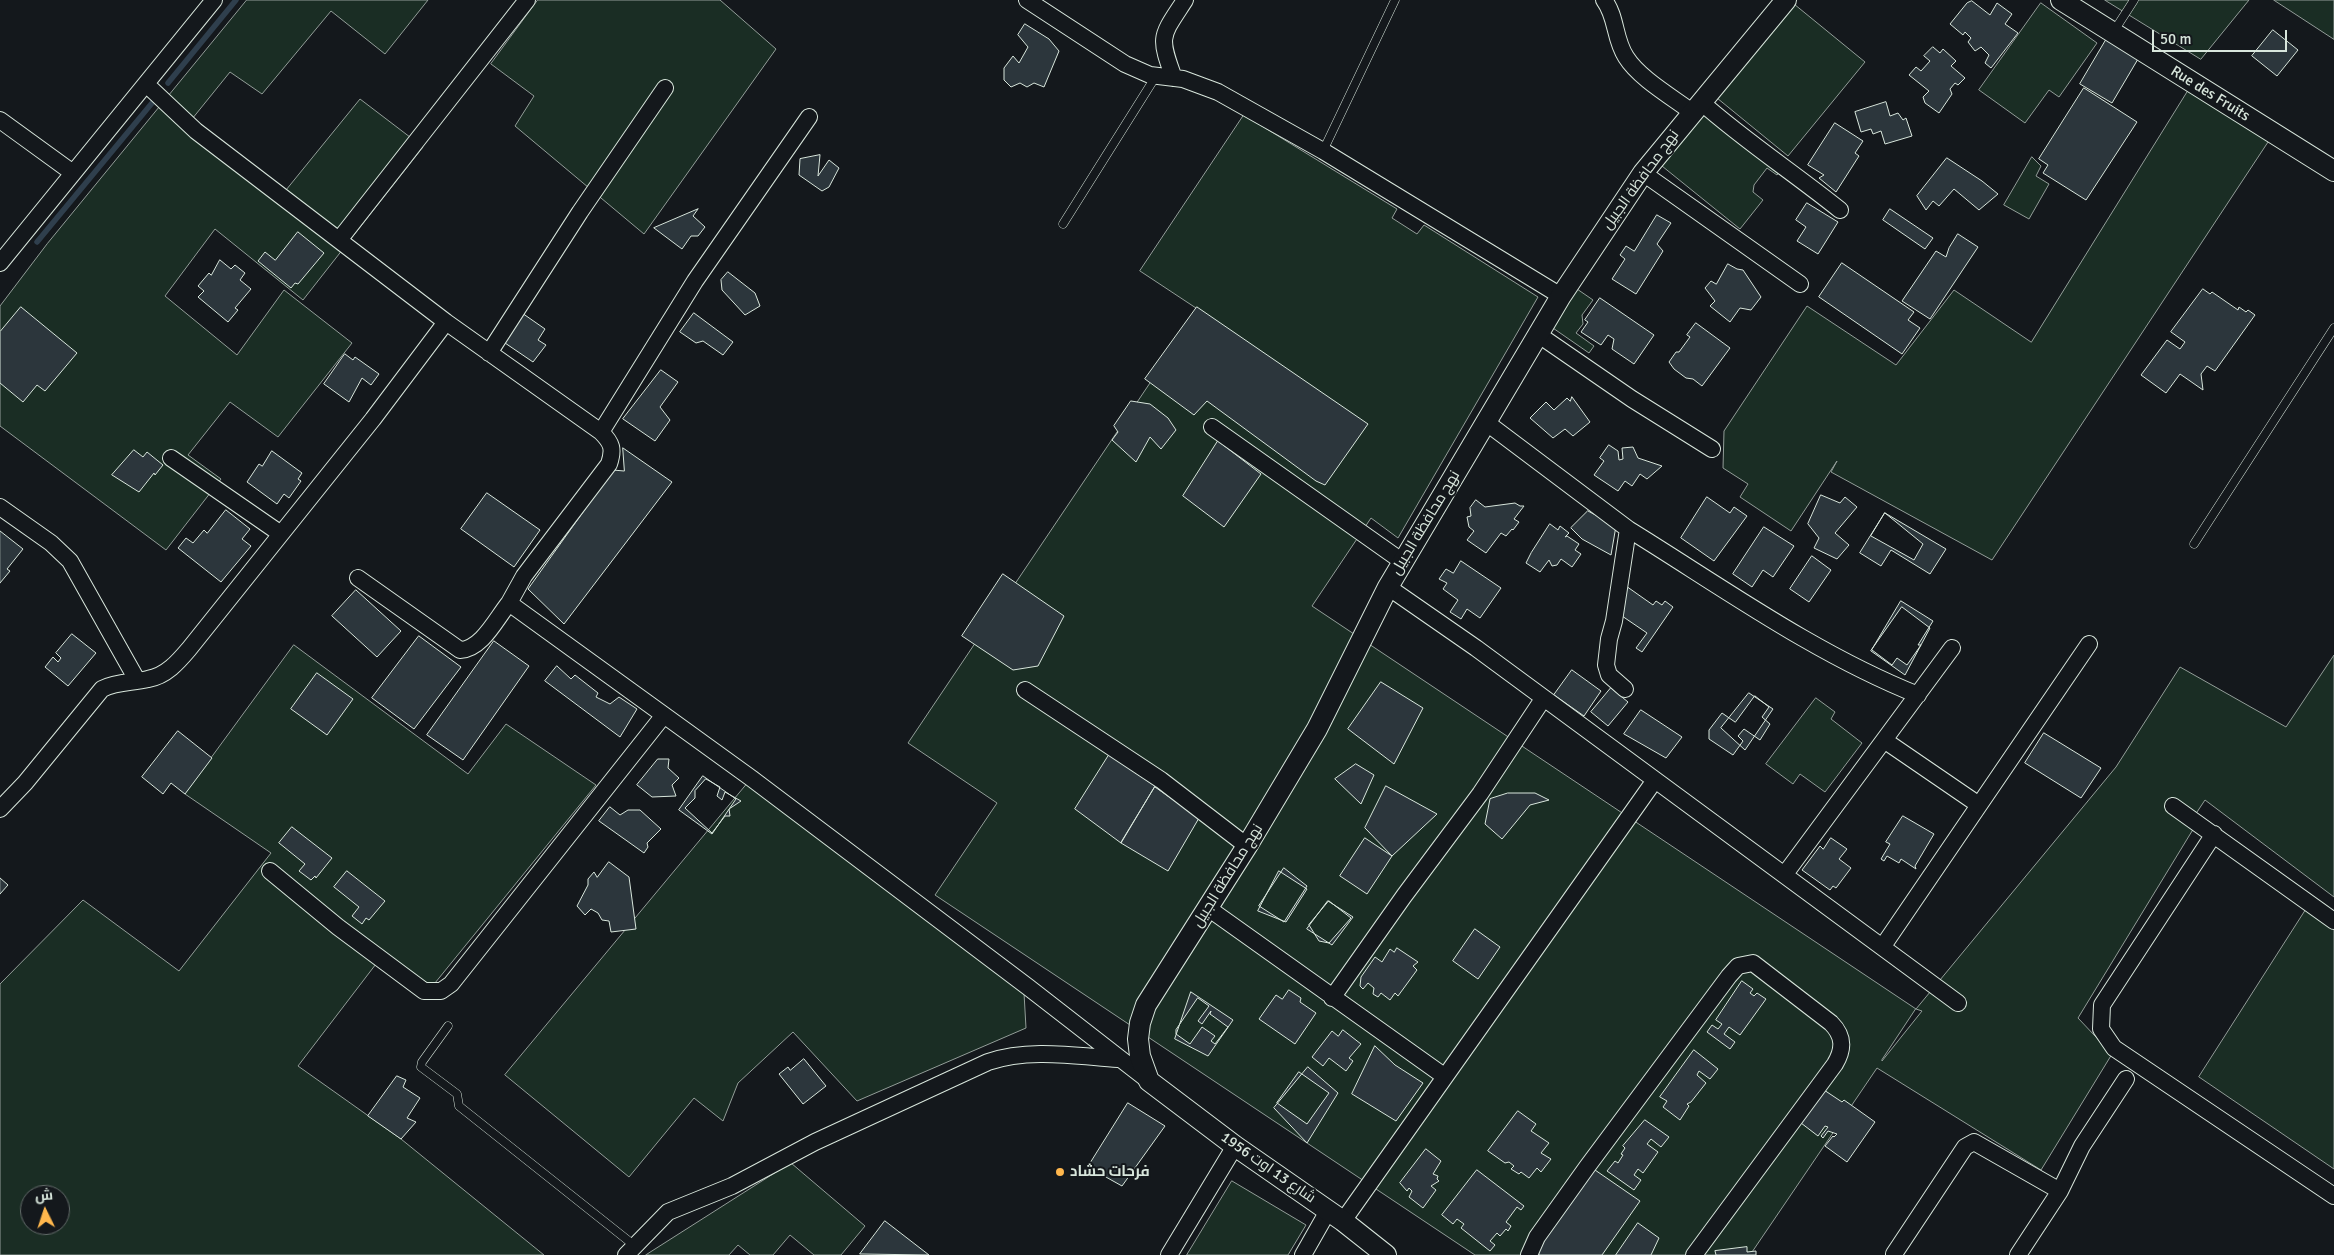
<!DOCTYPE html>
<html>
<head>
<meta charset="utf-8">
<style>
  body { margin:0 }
  #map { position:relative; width:2334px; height:1255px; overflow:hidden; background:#14181c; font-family:Signika,Cairo,sans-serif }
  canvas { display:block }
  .north { position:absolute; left:20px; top:1185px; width:50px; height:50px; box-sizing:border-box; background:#14181c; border:1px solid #626a69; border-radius:50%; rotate:356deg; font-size:14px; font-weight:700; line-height:20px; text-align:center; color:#d8e6dc }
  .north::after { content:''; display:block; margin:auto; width:18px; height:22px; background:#ffb74d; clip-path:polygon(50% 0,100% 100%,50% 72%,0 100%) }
  .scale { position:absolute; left:2152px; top:30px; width:135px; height:22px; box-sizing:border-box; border:2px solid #d8e6dc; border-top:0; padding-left:6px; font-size:15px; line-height:18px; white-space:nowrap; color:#d8e6dc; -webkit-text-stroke:4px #14181c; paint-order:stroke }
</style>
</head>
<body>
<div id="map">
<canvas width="2334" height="1255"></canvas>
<div class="north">ش</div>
<div class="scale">50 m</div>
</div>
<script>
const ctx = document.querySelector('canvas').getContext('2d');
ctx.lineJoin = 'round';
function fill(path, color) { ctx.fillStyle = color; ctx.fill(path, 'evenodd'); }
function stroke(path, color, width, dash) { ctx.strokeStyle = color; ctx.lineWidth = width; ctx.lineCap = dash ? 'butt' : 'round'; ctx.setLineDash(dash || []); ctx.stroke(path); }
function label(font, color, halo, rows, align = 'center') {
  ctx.font = font + ' Signika,Cairo,sans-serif'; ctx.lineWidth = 4; ctx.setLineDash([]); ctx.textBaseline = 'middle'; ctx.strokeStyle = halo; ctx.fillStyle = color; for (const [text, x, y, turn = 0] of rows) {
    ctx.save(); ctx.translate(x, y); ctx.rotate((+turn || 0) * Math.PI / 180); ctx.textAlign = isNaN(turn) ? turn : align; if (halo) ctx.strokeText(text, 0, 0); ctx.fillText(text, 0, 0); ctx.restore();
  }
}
const green = new Path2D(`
  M247 0H428L385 54 331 11 262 94 230 72 192 119 286 190 360 99 423 147 303 300 215 229 165 296 237 355 284 290 352 343 278 437 230 402 188 455 221 479 166 550 0 426V306L47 244Z
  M538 0H720L776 49 644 234 515 126 534 96 491 64Z
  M2105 0H2249L2201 59Z
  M2274 0H2334V39Z
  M2041 3 2097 43 2059 97 2049 90 2025 123 1979 90Z
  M1794 4 1865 62 1788 156 1717 98Z
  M2188 91 2270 139 1992 560 1831 472 1837 461 1791 531 1740 497 1748 484 1723 468 1724 431 1807 306 1896 365 1954 290 2031 342Z
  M1704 113 1781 170 1777 175 1767 168 1754 185 1753 192 1763 200 1740 229 1657 162Z
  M1244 115 1397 209 1392 218 1417 234 1424 225 1538 297 1398 538 1371 518 1312 606 1916 1009 2116 767 2180 667 2286 727 2334 655V897L2205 800 2195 815 2200 818 2078 1018 2112 1054 2041 1170 1877 1068 1750 1255H1475L935 895 997 803 908 743 1199 310 1140 271ZM1916 1009 1922 1011 1882 1061V1060Z
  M2032 157 2041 166 2036 176 2049 184 2029 219 2004 205Z
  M1577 289 1593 300 1582 315 1583 324 1576 333 1594 346 1589 353 1550 326Z
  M294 645 468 774 506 724 596 785 426 994 379 960 298 1066 401 1139 544 1255H0V984L83 900 179 971 271 853 185 794ZM30 1195H60V1225H30Z
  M1816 698 1835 712 1831 719 1862 743 1825 792 1800 774 1793 784 1766 764Z
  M757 772 1024 993 1026 1028 857 1101 793 1032 738 1083 723 1121 694 1098 629 1177 505 1075Z
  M2307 908 2334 929V1169L2199 1077Z
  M791 1163 865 1226 841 1255H814L790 1235 773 1255H750L738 1245 729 1255H646Z
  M1232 1181 1306 1225 1288 1255H1187Z`);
fill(green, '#1a2d24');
stroke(green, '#939e99', 1);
stroke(new Path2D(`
  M168 83 236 0
  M37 242 157 97`), '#2f3f4d', 5.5);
const building = new Path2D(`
  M1972 1 1990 15 1997 3 2012 14 2005 24 2018 33 1991 68 1985 63 1989 55 1981 47 1975 51 1968 42 1971 38 1965 32 1963 35 1950 24 1967 3Z
  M1025 24 1049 39 1059 51 1044 87 1034 83 1027 87 1020 83 1011 87 1004 80V68L1013 56 1019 63 1028 47 1018 35Z
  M2273 30 2298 50 2277 76 2252 56Z
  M2106 40 2138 59 2112 103 2080 84Z
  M1933 47 1940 53 1943 49 1956 61 1951 66 1965 78 1958 85 1955 83 1950 89 1952 94 1939 113 1925 103 1923 97 1929 91 1909 75 1916 67 1921 71 1930 61 1924 56Z
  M2084 88 2137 122 2086 200 2043 173 2048 165 2039 159Z
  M1886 102 1890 116 1898 113 1903 120 1906 118 1912 136 1885 144 1881 131 1873 134 1871 129 1861 132 1855 112Z
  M1835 123 1863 141 1855 153 1859 156 1836 192 1819 178 1824 175 1808 165Z
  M820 155 818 176 829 160 839 168 829 187 822 191 799 175 800 159Z
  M1947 158 1982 181 1998 194 1979 210 1954 189 1939 206 1933 201 1926 210 1917 196Z
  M1807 203 1838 222 1818 254 1797 241 1806 227 1796 220Z
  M698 209 693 216 705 227 698 236H691L682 249 654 228Z
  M1890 209 1933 238 1925 249 1883 220Z
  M1657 215 1671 223 1657 244 1663 251 1636 294 1612 279 1625 259 1620 255 1626 246 1634 251Z
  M298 232 324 253 298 284 295 283 291 288 258 261 265 252 275 260Z
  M1958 234 1978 247 1930 319 1902 301 1936 251 1946 257 1949 248Z
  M220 260 231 269 235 265 245 273 240 280 251 289 235 308 238 310 228 322 198 297 204 291 198 286 209 273 211 275Z
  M1842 263 1914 312 1908 320 1920 328 1902 354 1819 297Z
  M1728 264 1737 269 1743 270 1761 297 1751 310 1740 308 1730 322 1710 306 1715 301 1705 288 1711 281 1716 284Z
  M728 272 755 293 760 306 745 315 734 303 722 290 721 280Z
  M2203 289 2210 294 2212 292 2238 310 2239 307 2246 312 2248 310 2255 315 2215 371 2207 366 2201 374 2203 390 2180 374 2166 393 2141 375 2167 340 2180 349 2185 342 2171 332Z
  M1600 298 1654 335 1634 364 1612 349 1614 339 1608 335 1601 345 1581 332 1588 322 1585 320Z
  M21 307 77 353 45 391 37 385 23 402 0 383V332Z
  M1197 307 1368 424 1325 485 1316 481 1207 401 1194 415 1145 379Z
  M522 313 545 329 538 340 546 345 533 362 505 343Z
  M694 313 733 342 723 355 703 341 696 343 680 332Z
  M1696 323 1730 348 1702 386 1693 379 1686 378 1674 369 1669 362 1676 352H1679L1690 337 1687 335Z
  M345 354 353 360 355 357 379 374 371 385 362 378 349 402 324 384Z
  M661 370 678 382 660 407 670 420 655 441 623 419Z
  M1572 397 1590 422 1573 436 1565 429 1553 438 1530 418 1546 402 1554 410 1567 398 1570 401Z
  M1131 401 1150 404 1168 418 1176 430 1161 449 1150 437 1136 462 1112 440 1118 432 1114 426Z
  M1218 441 1261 474 1224 527 1183 496Z
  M1609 445 1618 451 1619 460 1623 459 1622 448 1633 447 1638 458 1662 466 1647 479 1640 474 1632 486 1625 481 1618 491 1594 475 1604 461 1600 458Z
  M623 448 672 482 564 624 528 589 613 470 624 471Z
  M134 450 143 457 147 452 163 465 155 475 154 473 139 492 112 475Z
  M272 451 302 473 298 479 301 481 289 498 284 494 277 504 247 482 259 464 262 466Z
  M487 493 540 530 514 567 461 529Z
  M1821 495 1840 503 1845 497 1857 507 1835 533 1849 545 1837 559 1814 548 1819 538 1808 524Z
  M1707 497 1730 513 1734 507 1747 516 1714 561 1681 538Z
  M1476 500 1485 507 1515 503 1520 506H1524L1514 519 1519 522 1513 530 1512 529 1506 536 1501 533 1486 553 1467 540 1474 531 1469 527 1467 517 1471 516 1470 508Z
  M226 510 250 529 242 539 251 546 221 582 178 548 186 538 193 543 204 530 207 533Z
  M1588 511 1616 526 1611 555 1582 539 1571 528Z
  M1885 513 1923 544 1914 560 1871 536Z
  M1885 513 1946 549 1930 574 1891 550 1881 566 1860 553Z
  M1550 524 1558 530 1560 526 1569 533 1565 537 1567 536 1579 544 1575 550 1581 554 1572 567 1561 559 1557 565 1552 566 1549 560 1540 572 1526 563 1531 553Z
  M1764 527 1794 546 1773 577 1763 570 1752 587 1733 574Z
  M0 531 23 549 7 569 10 571 0 583Z
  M1812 556 1831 570 1809 602 1790 589Z
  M1461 561 1501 588 1480 618 1467 609 1461 619 1450 612 1458 600 1443 589 1447 583 1439 579 1446 569 1453 573Z
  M1003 574 1064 616 1038 666 1013 670 962 636Z
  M1626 586 1653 605 1656 601 1662 605 1665 601 1673 607 1642 652 1636 648 1647 633 1622 616Z
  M356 590 401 631 377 657 332 616Z
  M1901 601 1933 621 1918 645H1921L1907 665 1897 658 1892 665 1872 650Z
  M1902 607 1930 628 1905 675 1871 651Z
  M72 634 96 653 68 686 45 667 53 657 58 662 61 658 56 653Z
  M419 636 461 667 414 729 372 698Z
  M494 641 529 666 463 760 427 735Z
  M557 666 571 679 575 675 598 693 596 697 610 704 619 697 637 709 620 737 545 681Z
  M1572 670 1601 691 1584 716 1554 695Z
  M317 673 353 699 327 735 291 709Z
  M1381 682 1423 708 1394 764 1348 729Z
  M1611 688 1628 702 1608 726 1591 712Z
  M1749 693 1773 709 1745 750 1721 728Z
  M1755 696 1769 707 1762 717 1770 724 1760 740 1744 729 1738 736 1743 741 1733 755 1709 739V730L1722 713 1735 722Z
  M1641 710 1682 737 1666 758 1624 734Z
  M178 731 212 758 185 794 171 783 163 794 142 777Z
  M2044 733 2101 768 2081 798 2025 763Z
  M1109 755 1155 786 1121 843 1075 809Z
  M658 759H669L668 768 679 778 672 785 676 796 652 797 637 785Z
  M1356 764 1374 775 1361 804 1335 779Z
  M703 776 736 799 712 834 679 810Z
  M706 779 720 787 717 796 722 800 725 792 741 801 729 809 730 816H725L712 833 685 808 695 798V791Z
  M1386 786 1437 814 1392 856 1365 828Z
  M1155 787 1199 818 1168 871 1121 843Z
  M1508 793H1535L1549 800 1530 805 1502 839 1485 824 1490 799Z
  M610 807 620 815 628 810H640L661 829 647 843 648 847 644 853 599 821Z
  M1903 816 1934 834 1915 866 1916 869 1901 859 1899 863 1887 856 1884 861 1881 859 1890 844 1886 842Z
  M292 827 332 858 316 878 315 876 311 880 299 871 305 864 279 843Z
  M1365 838 1392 856 1367 894 1340 876Z
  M1831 838 1847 849 1839 859 1851 868 1836 888 1833 886 1830 890 1802 870 1820 846 1823 849Z
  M609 862 629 877 636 929 611 932 609 921 602 920 598 913 591 909 585 915 577 906 588 885V879L594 872 597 877Z
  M1284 868 1307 886 1284 922 1259 906Z
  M347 871 385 901 369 920 366 918 362 924 352 916 359 907 334 887Z
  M1279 871 1307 889 1286 922 1258 911Z
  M0 878 8 885 0 894Z
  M1328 901 1353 917 1332 945 1307 929Z
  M1329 901 1351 918 1329 943 1319 941 1309 925Z
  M1475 929 1500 947 1478 979 1453 961Z
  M1397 948 1418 962 1413 966 1417 970 1398 996 1395 993 1390 1000 1381 993 1378 997 1373 994 1374 988 1368 983 1363 989 1360 986 1361 977 1375 957 1382 962 1390 949 1394 952Z
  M1742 981 1753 989 1750 993 1754 996 1757 993 1766 999 1740 1035 1729 1027 1724 1034 1735 1042 1730 1049 1707 1032 1712 1025 1718 1029 1722 1024 1716 1020Z
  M1289 990 1301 998 1300 1002 1316 1013 1295 1044 1259 1019 1276 995 1282 999Z
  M1191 992 1233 1020 1208 1056 1175 1039Z
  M1198 998 1209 1006 1198 1021 1202 1024 1211 1011 1210 1014 1228 1027 1215 1044 1211 1041 1215 1036 1202 1027 1190 1044 1176 1034V1030Z
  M1343 1030 1361 1044 1349 1058 1353 1061 1346 1071 1329 1058 1323 1066 1312 1057 1332 1031 1338 1036Z
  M1375 1046 1395 1065 1423 1083 1396 1121 1352 1094Z
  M1694 1050 1718 1069 1710 1079 1699 1071 1697 1075 1706 1083 1691 1102 1687 1104 1689 1106 1680 1120 1663 1107 1667 1101 1660 1097Z
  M804 1059 826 1086 803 1104 779 1074 788 1067 790 1070Z
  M1308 1067 1338 1093 1307 1143 1274 1108Z
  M1299 1072 1329 1093 1307 1124 1277 1103Z
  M397 1076 406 1080 403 1087 420 1098 407 1118 416 1122 401 1139 368 1116Z
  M1824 1090 1842 1102 1844 1100 1875 1122 1847 1162 1825 1146 1833 1136 1834 1137 1837 1134 1828 1131 1823 1138 1821 1136 1828 1127 1825 1126 1818 1136 1801 1123Z
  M1128 1103 1165 1126 1122 1186 1088 1167Z
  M1518 1111 1536 1124 1531 1131 1549 1143 1541 1153 1551 1159 1541 1172 1537 1168 1529 1178 1521 1172 1519 1174 1511 1169 1514 1166 1509 1162 1505 1163 1488 1151Z
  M1645 1120 1669 1137 1661 1147 1651 1139 1647 1144 1658 1152 1643 1173 1638 1169 1634 1175 1641 1180 1634 1190 1607 1171 1615 1161 1618 1163 1623 1155 1621 1154 1625 1148 1623 1146Z
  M1426 1149 1441 1161 1433 1174 1438 1176 1437 1179 1439 1181 1431 1186 1436 1190 1423 1208 1409 1197 1412 1191 1409 1188 1407 1191 1400 1183Z
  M1477 1170 1524 1206 1521 1210 1517 1207 1506 1222 1511 1226 1508 1231 1506 1229 1500 1236 1497 1233 1490 1241 1495 1245 1490 1251 1461 1228 1464 1224 1457 1219 1453 1224 1442 1215Z
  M1595 1170 1640 1201 1602 1255H1539L1538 1250Z
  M885 1221 929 1255 860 1254Z
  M1638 1223 1659 1238 1651 1255H1616Z
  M1747 1247V1252L1756 1251V1255H1716L1715 1251Z`);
fill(building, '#2c363c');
stroke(building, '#d8e6dc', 1);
const service = new Path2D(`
  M2114 31 2134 0
  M1323 151 1395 0
  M1063 224 1156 76
  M2194 544 2334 328
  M448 1026 422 1062 421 1067 457 1094 459 1106 635 1246`);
const minor = new Path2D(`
  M1027 0 1125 64 1150 75 1183 79 1218 92 1323 151 1561 296
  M1604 0C1617 17 1614 39 1626 57 1639 78 1672 97 1692 112
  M1174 78C1158 35 1161 37 1185 0
  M146 84 196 131 446 322 601 432C612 443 614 449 609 464L524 576 509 603 751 778 1028 987 1149 1081
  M1701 102C1745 141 1794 173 1840 210
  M0 120 73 173
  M1643 173 1800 284
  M339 240 527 0
  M0 263 214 0
  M1539 335 1632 399 1712 449
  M489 353 580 212 665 88
  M1487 423 1628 529 1614 621 1609 639 1606 665 1609 675 1625 689
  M1212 427 1403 562
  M601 432 695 281 809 117
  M171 458 281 534
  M0 507 51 543 70 561 137 680
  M1628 529C1722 587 1815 654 1918 695
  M358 578 460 650C482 649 496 619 509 603
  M1388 587 1476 648 1958 1003
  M1025 690 1161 780 1247 846
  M1884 740 1979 805
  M2173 806 2334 921
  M0 809 25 783 102 689C118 681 132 683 148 679 166 676 178 662 189 649L373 419 446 322
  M2214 834 2102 1005 2101 1029 2114 1048 2334 1196
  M270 871 338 927 424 991H441L451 984 664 715
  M1785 874 1952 648
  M1208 908 1444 1076
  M1883 946 2089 644
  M1332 998 1404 896 1480 794 1543 699
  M1343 1221C1446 1073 1552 928 1655 780
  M1894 1254 1965 1147 1974 1142 2060 1191
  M626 1255 668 1212 732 1186 815 1142 988 1062C1029 1048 1075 1056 1118 1059
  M1169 1255 1235 1146
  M1303 1255 1328 1211
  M1529 1255 1537 1237 1587 1167 1729 976 1738 966 1753 963 1831 1023C1844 1036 1844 1049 1835 1064L1694 1255
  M2018 1255 2060 1191 2082 1146 2126 1079`);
const tertiary = new Path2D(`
  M2061 0 2334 171
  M1386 1255 1343 1221 1235 1146 1149 1081 1140 1056 1138 1039 1140 1023 1146 1005 1247 846 1317 729 1388 587 1561 296 1643 173 1786 0`);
stroke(service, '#d8e6dc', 9);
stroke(minor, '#d8e6dc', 18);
stroke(tertiary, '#d8e6dc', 22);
stroke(service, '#14181c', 8);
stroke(minor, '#14181c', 16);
stroke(tertiary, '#14181c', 20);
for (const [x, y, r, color] of [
  [1060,1172,5,"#ffb74d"]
]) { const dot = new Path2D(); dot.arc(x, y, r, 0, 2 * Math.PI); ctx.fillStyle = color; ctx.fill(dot); stroke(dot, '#14181c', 2); }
label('15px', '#d8e6dc', '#14181c', [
  ["Rue des Fruits",2210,94,32],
  ["نهج محافظة الجبيل",1641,180,-54],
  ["نهج محافظة الجبيل",1426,523,-59],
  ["نهج محافظة الجبيل",1228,876,-58],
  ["شارع 13 اوت 1956",1268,1168,35]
]);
label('bold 15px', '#d8e6dc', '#14181c', [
  ["فرحات حشاد",1070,1172]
], 'left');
</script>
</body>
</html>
